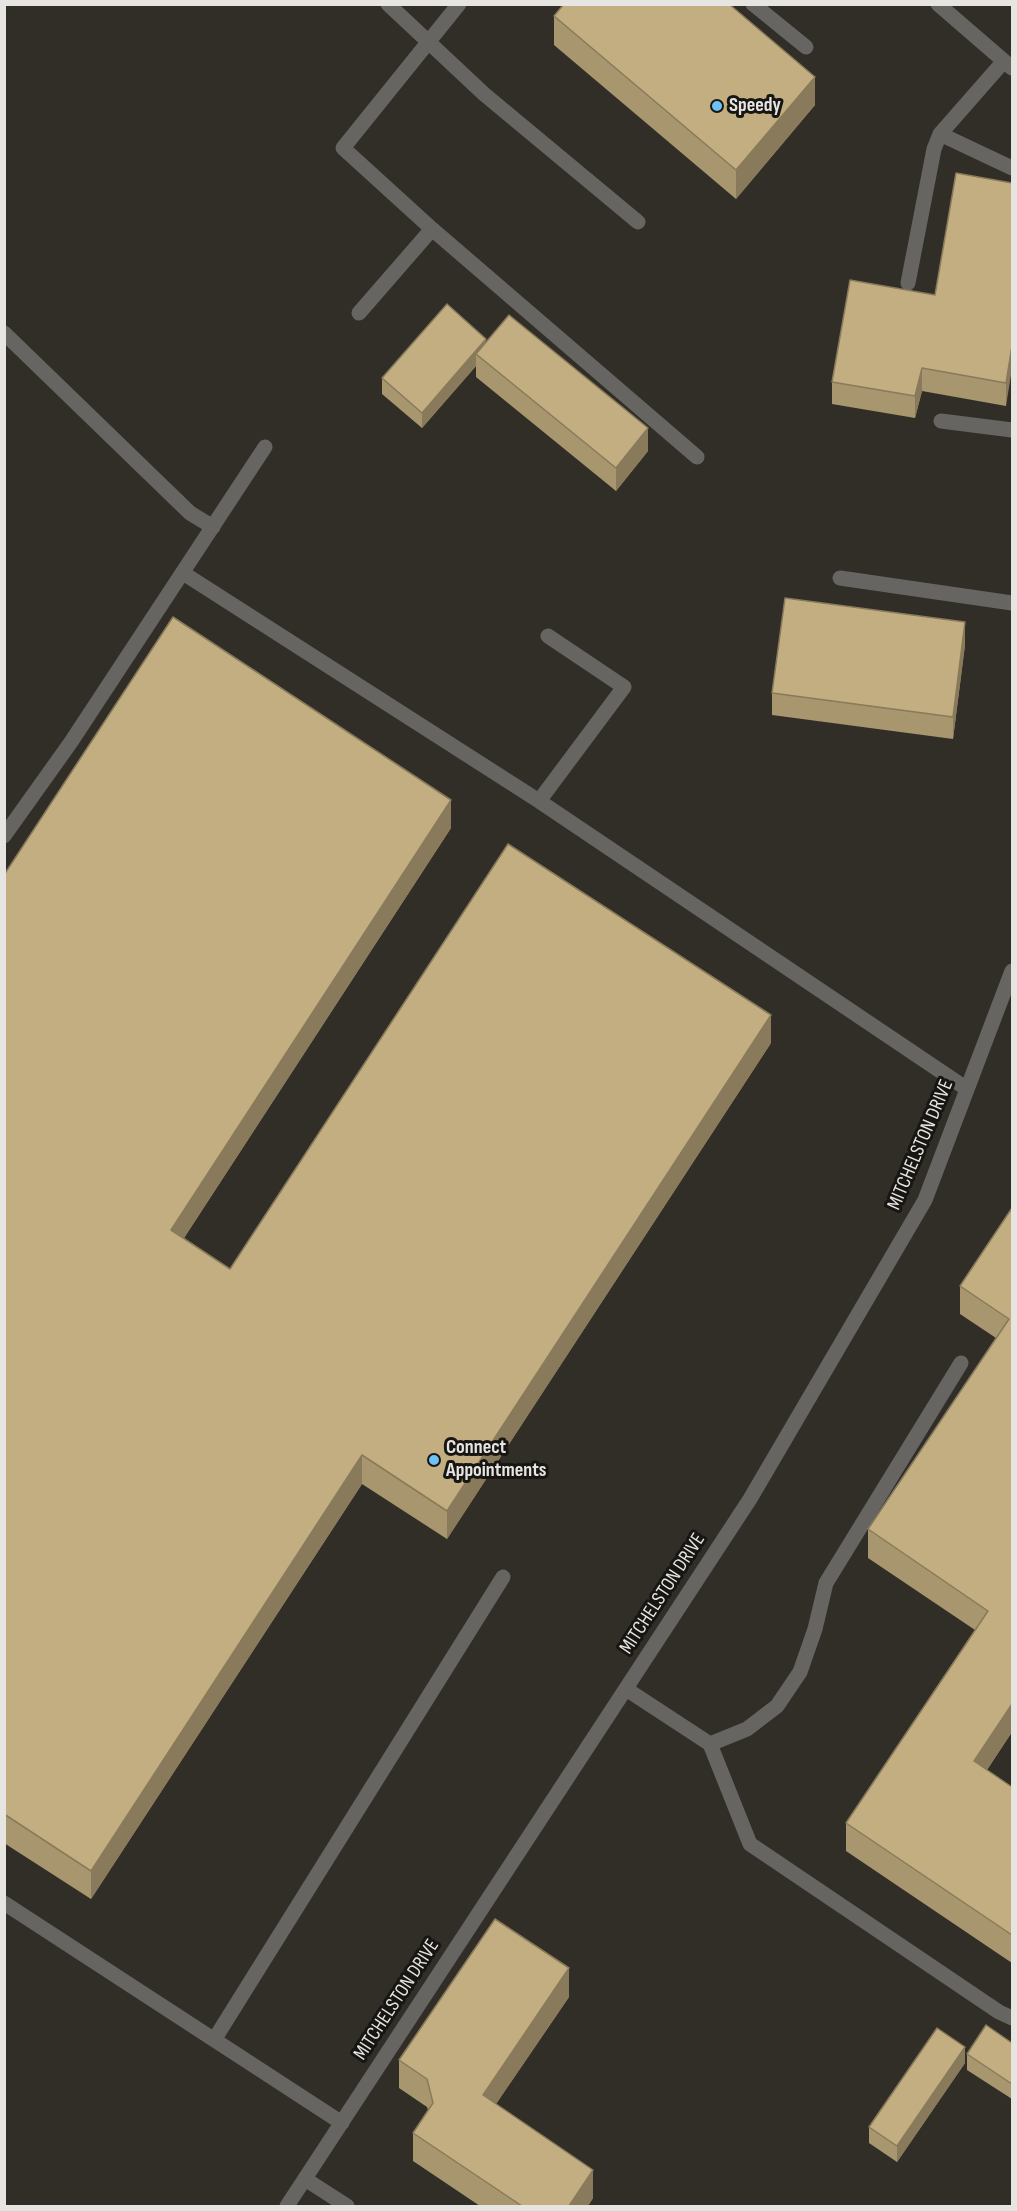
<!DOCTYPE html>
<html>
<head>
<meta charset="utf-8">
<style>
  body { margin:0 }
  #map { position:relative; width:1017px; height:2211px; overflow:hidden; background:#312e28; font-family:"Sofia Sans Condensed",sans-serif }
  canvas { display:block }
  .frame { position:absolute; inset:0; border:6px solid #e6e5e1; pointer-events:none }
</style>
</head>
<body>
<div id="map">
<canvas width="1017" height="2211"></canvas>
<div class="frame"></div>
</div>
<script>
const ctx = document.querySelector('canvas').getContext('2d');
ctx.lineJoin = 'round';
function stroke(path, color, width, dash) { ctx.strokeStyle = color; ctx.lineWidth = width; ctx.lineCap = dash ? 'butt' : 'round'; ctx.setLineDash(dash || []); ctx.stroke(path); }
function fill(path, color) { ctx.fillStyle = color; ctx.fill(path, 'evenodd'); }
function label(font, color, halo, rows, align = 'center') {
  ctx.font = font + ' "Sofia Sans Condensed",sans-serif'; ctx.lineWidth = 6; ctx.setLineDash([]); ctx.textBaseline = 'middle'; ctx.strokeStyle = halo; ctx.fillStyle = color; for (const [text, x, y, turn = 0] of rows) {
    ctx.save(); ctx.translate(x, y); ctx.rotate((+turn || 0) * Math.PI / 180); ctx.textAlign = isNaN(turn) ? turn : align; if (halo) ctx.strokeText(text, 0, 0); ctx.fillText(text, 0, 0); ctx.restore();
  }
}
stroke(new Path2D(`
  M388 4 484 94 638 222
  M753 4 806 47
  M938 4 1012 68
  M940 134 1012 168
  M432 229 697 457
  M908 283 934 149 940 134 1004 61
  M359 313 432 229 343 148 459 4
  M4 333 190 513 213 527
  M941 421 1012 430
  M183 573 539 801
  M840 578 1012 603
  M548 636 624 687 539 801 967 1089
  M4 836 71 742 265 447
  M626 1689 710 1744 750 1844 999 2012 1012 2018
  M710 1744 747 1729 777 1706 800 1672 815 1629 826 1583 961 1363
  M4 1903 342 2123
  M214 2040 503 1577
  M305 2179 347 2206
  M287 2206 750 1499 925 1200 1012 971`), '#666562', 15);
fill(new Path2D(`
  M554 16 815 105 736 199 554 45Z
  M1012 183 1006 406 922 391 915 418 832 404V382L935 295Z
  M486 342 648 451 616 491 476 377V366L422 428 382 394V378Z
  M965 645 953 739 772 715V693Z
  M451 828 184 1238 230 1269 771 1043 447 1539 362 1484 91 1899 4 1843V875Z
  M1012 1208V1732L987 1770 1012 1787V1963L846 1851V1823L975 1630 868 1558V1529L996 1338 960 1314V1286Z
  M569 1997 496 2104 593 2198 588 2206H480L413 2161V2133L428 2110 427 2107 399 2088V2060Z
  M1012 2043V2099L967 2070V2054Z
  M965 2063 897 2162 869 2143V2127Z`), '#a7966e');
fill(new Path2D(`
  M815 77V105L736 199V170Z
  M486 339V354H476V366L422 428V413Z
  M1012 346V369L1006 406V383Z
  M922 368V391L915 418V396Z
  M648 428V451L616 491V468Z
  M965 622V645L953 739V717Z
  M451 800V828L171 1258V1230Z
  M771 1015V1043L447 1539V1511Z
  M362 1455V1484L91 1899V1871Z
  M1012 1704V1732L974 1789V1761Z
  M569 1968V1997L483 2123V2095Z
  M965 2047V2063L897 2162V2146Z
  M593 2170V2198L588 2206H569Z`), '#887a5a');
const building = new Path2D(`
  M564 4H729L815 77 736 170 554 16Z
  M956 173 1012 183V346L1006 383 922 368 915 396 832 382 850 280 935 295Z
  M447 304 486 339 422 413 382 378Z
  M509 315 648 428 616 468 476 354Z
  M785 598 965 622 953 717 772 693Z
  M173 617 451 800 171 1230 230 1269 508 844 771 1015 447 1511 362 1455 91 1871 4 1814V875Z
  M1012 1208V1704L974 1761 1012 1787V1935L846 1823 988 1611 868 1529 1009 1319 960 1286Z
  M495 1919 569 1968 483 2095 593 2170 569 2206H522L413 2133 433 2103 427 2079 399 2060Z
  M986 2025 1012 2043V2084L967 2054Z
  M937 2028 965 2047 897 2146 869 2127Z`);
fill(building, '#c2ae80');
stroke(building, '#887a5a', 1.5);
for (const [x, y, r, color] of [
  [717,106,6,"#6ec2f3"],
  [434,1460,6,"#6ec2f3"]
]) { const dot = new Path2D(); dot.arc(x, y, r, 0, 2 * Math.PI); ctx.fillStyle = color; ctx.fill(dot); stroke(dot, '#171613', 2); }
label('bold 20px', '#e6e5e1', '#171613', [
  ["Speedy",729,106],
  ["Connect",446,1448],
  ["Appointments",446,1471]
], 'left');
label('20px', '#e6e5e1', '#171613', [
  ["MITCHELSTON DRIVE",921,1145,-67],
  ["MITCHELSTON DRIVE",663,1594,-57],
  ["MITCHELSTON DRIVE",397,2000,-57]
]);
</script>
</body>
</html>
